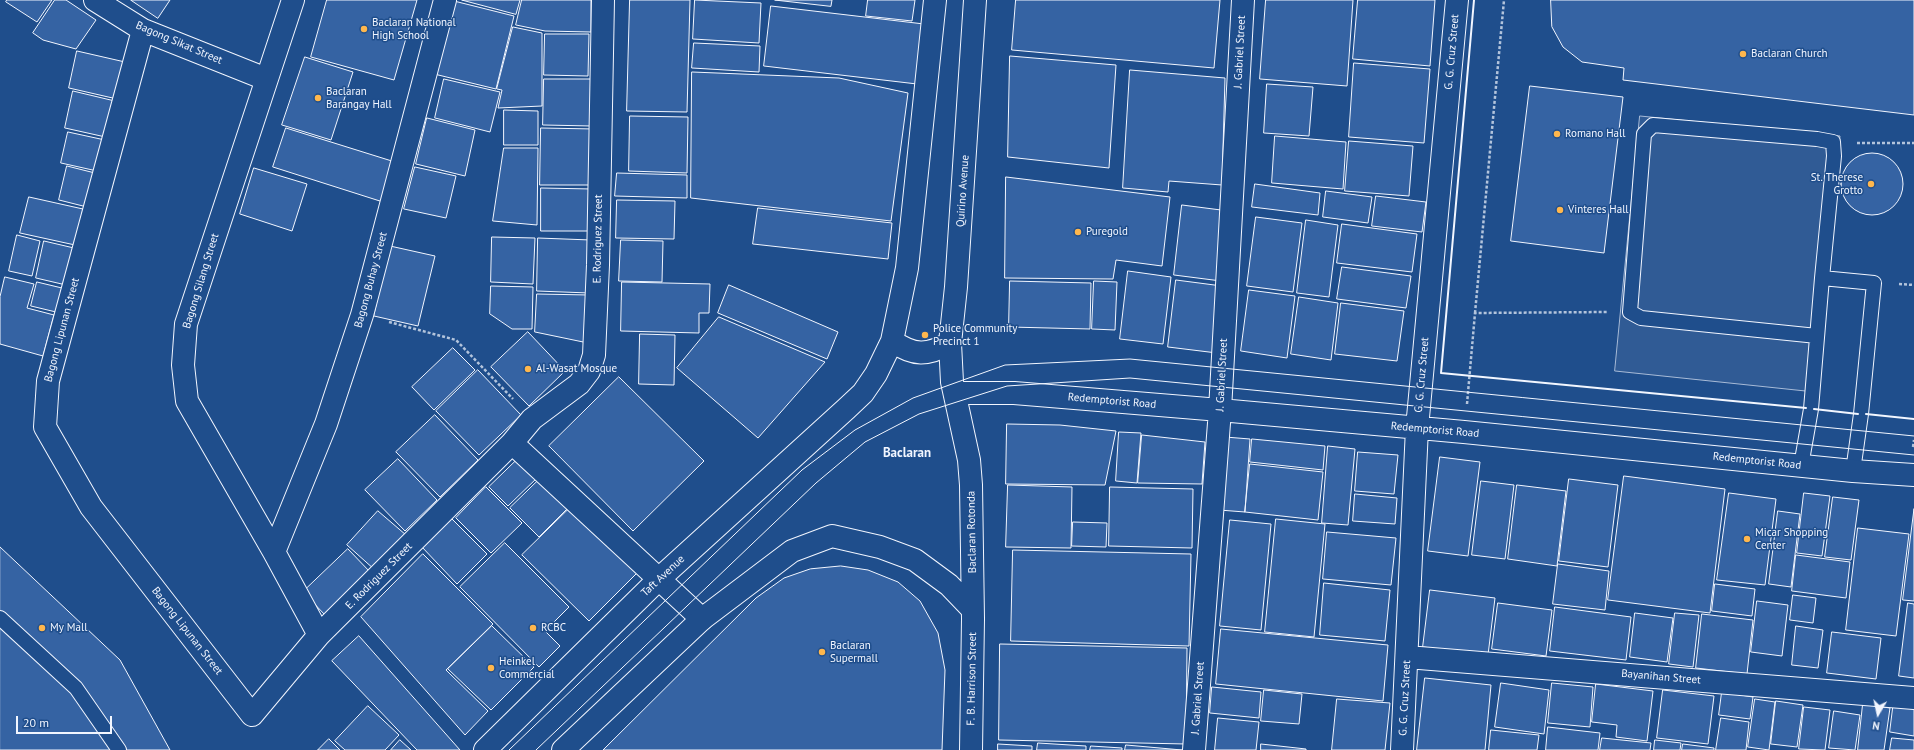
<!DOCTYPE html>
<html>
<head>
<meta charset="utf-8">
<style>
  body { margin:0 }
  #map { position:relative; width:1914px; height:750px; overflow:hidden; background:#1f4e8c; font-family:"PT Sans",sans-serif }
  canvas { display:block }
  .north { position:absolute; left:1858px; top:694px; width:40px; height:40px; -webkit-text-stroke:3px #1f4e8c; paint-order:stroke; rotate:189deg; font-size:11px; font-weight:700; line-height:16px; text-align:center; color:#f2f6ff }
  .north::after { content:''; display:block; margin:auto; width:14px; height:18px; background:#f2f6ff; clip-path:polygon(50% 0,100% 100%,50% 72%,0 100%) }
  .scale { position:absolute; left:16px; top:716px; width:96px; height:18px; box-sizing:border-box; border:2px solid #f2f6ff; border-top:0; padding-left:5px; font-size:12px; line-height:14px; white-space:nowrap; color:#f2f6ff; -webkit-text-stroke:3px #1f4e8c; paint-order:stroke }
</style>
</head>
<body>
<div id="map">
<canvas width="1914" height="750"></canvas>
<div class="north">N</div>
<div class="scale">20 m</div>
</div>
<script>
const ctx = document.querySelector('canvas').getContext('2d');
ctx.lineJoin = 'round';
function fill(path, color) { ctx.fillStyle = color; ctx.fill(path, 'evenodd'); }
function stroke(path, color, width, dash) { ctx.strokeStyle = color; ctx.lineWidth = width; ctx.lineCap = dash ? 'butt' : 'round'; ctx.setLineDash(dash || []); ctx.stroke(path); }
function label(font, color, halo, rows, align = 'center') {
  ctx.font = font + ' "PT Sans",sans-serif'; ctx.lineWidth = 3; ctx.setLineDash([]); ctx.textBaseline = 'middle'; ctx.strokeStyle = halo; ctx.fillStyle = color; for (const [text, x, y, turn = 0] of rows) {
    ctx.save(); ctx.translate(x, y); ctx.rotate((+turn || 0) * Math.PI / 180); ctx.textAlign = isNaN(turn) ? turn : align; if (halo) ctx.strokeText(text, 0, 0); ctx.fillText(text, 0, 0); ctx.restore();
  }
}
const built = new Path2D(`
  M1640 116 1840 136 1815 392 1615 371Z`);
fill(built, '#305b95');
stroke(built, '#a8bbd7', 1);
const building = new Path2D(`
  M7 0H52L37 22 6 2Z
  M55 0H66L96 20 76 49 43 40 33 33Z
  M131 0H170L158 18Z
  M327 0H417L394 80 311 57Z
  M450 0 514 16 496 89 430 73Z
  M462 0H520L516 14Z
  M522 0H591V32L545 31 516 25Z
  M630 0H690L687 112 627 111Z
  M695 0 761 3 759 43 693 39Z
  M775 0H832L831 6Z
  M868 0H915L912 21 866 16Z
  M1016 0H1220L1214 68 1012 50Z
  M1266 0H1353L1347 86 1260 79Z
  M1358 0H1435L1430 66 1353 59Z
  M1551 0H1914V115L1623 80 1624 68 1582 62 1563 47 1552 27Z
  M771 6 924 24 917 84 764 66Z
  M513 27 542 33V106L498 108 502 90 497 89Z
  M545 34H589L588 76 544 75Z
  M694 43 760 46 759 72 692 68Z
  M77 51 125 62 117 99 69 88Z
  M1010 56 1116 65 1109 168 1008 157Z
  M305 57 353 72 331 140 282 125Z
  M1354 63 1430 69 1424 143 1349 137Z
  M1130 70 1225 78 1222 185 1169 181 1168 192 1123 188Z
  M692 72 839 78 908 93 891 221 691 198Z
  M444 79 500 92 490 132 435 118Z
  M544 79H592V126L543 125Z
  M1267 84 1313 87 1309 136 1264 133Z
  M1530 86 1623 97 1604 253 1511 241Z
  M73 91 119 102 110 138 65 128Z
  M504 110 538 111V145H504Z
  M630 116 688 117 687 173 629 171Z
  M427 118 475 130 465 176 416 164Z
  M286 128 395 162 383 202 273 167Z
  M541 128 595 129 594 185H540Z
  M68 132 105 140 97 171 61 163Z
  M1275 136 1346 142 1343 189 1272 183Z
  M1349 141 1413 146 1409 196 1345 191Z
  M504 148H538L537 225 493 221Z
  M1841 184a31 31 0 1 1 62 0a31 31 0 1 1-62 0Z
  M67 166 95 173 87 207 59 200Z
  M415 167 456 176 446 218 404 209Z
  M254 168 307 184 292 231 240 214Z
  M617 173 687 175V198L615 196Z
  M1006 177 1170 197 1162 266 1116 260 1113 279 1005 278Z
  M1255 184 1320 193 1318 215 1252 207Z
  M541 188 592 189 591 231H541Z
  M1326 191 1372 197 1368 223 1323 217Z
  M1376 196 1426 202 1422 232 1372 226Z
  M29 197 83 209 75 245 20 233Z
  M617 200 675 201 674 239 616 238Z
  M1182 205 1221 210V281L1174 275Z
  M758 208 892 223 888 259 753 244Z
  M1256 217 1302 223 1293 292 1247 286Z
  M1306 220 1338 225 1329 297 1297 293Z
  M1342 224 1417 234 1412 272 1337 263Z
  M17 235 40 241 32 276 9 271Z
  M492 237 535 238 533 284 491 282Z
  M538 238 591 240 589 293 537 291Z
  M621 240 663 241 662 282 619 281Z
  M44 241 74 248 66 285 36 278Z
  M390 246 435 256 418 326 374 316Z
  M1342 267 1411 276 1406 308 1337 299Z
  M1128 271 1171 277 1163 344 1120 339Z
  M5 277 34 284 27 308 54 315 43 356 0 344V297Z
  M1176 280 1222 286 1217 353 1168 347Z
  M1010 281 1091 283 1090 329 1009 327Z
  M1094 281 1117 282 1115 330 1092 329Z
  M37 282 62 288 56 312 31 306Z
  M622 282 710 284 709 313H699V333L621 331Z
  M729 285 838 332 827 359 718 313Z
  M491 286 533 287 532 329H512L490 314Z
  M1249 290 1295 296 1287 358 1241 351Z
  M537 294 589 295 588 343 535 332Z
  M1299 297 1338 303 1331 360 1291 354Z
  M1341 303 1404 311 1397 361 1335 354Z
  M719 317 825 362 758 438 677 368Z
  M528 332 565 371 529 406 491 367Z
  M640 334 675 335 674 385 639 384Z
  M453 348 475 370 434 410 412 387Z
  M478 370 521 415 479 455 436 411Z
  M619 377 704 461 633 531 549 446Z
  M435 415 478 460 440 497 396 452Z
  M1007 424 1060 425 1116 431 1105 485 1006 484Z
  M1119 432 1141 433 1137 483 1116 481Z
  M1142 435 1205 442 1202 484 1138 483Z
  M1225 437 1250 439 1245 512 1219 510Z
  M1252 439 1325 446 1323 470 1250 462Z
  M1328 446 1355 449 1348 525 1322 523Z
  M1358 452 1398 455 1394 494 1355 491Z
  M520 457 539 476 508 506 489 487Z
  M1440 457 1480 462 1468 556 1428 551Z
  M398 459 437 500 405 531 365 490Z
  M1250 464 1323 472 1318 520 1245 512Z
  M543 476 571 505 539 537 510 508Z
  M1624 476 1725 489 1710 613 1608 600Z
  M1569 479 1618 485 1608 567 1559 561Z
  M1481 481 1514 485 1505 559 1472 555Z
  M1008 485 1072 487 1071 548 1006 547Z
  M1517 485 1566 491 1557 566 1508 559Z
  M486 487 522 523 491 553 456 518Z
  M1110 487 1193 489 1192 548 1109 546Z
  M1729 493 1776 499 1765 585 1717 580Z
  M1804 493 1830 496 1822 556 1797 553Z
  M1355 494 1397 498 1395 524 1353 521Z
  M1833 497 1859 500 1851 560 1825 557Z
  M572 506 638 572 589 621 522 555Z
  M1914 509V601L1903 600Z
  M378 511 406 535 375 570 347 545Z
  M1778 511 1800 514 1791 587 1769 584Z
  M450 517 487 554 457 584 421 546Z
  M1276 519 1325 524 1314 637 1265 632Z
  M1230 520 1271 524 1261 630 1220 626Z
  M1073 522 1107 523 1106 547 1072 546Z
  M1858 528 1909 534 1896 636 1846 630Z
  M1327 532 1396 538 1391 585 1323 579Z
  M505 543 569 607 545 631 560 646 539 667 460 587Z
  M0 547 120 660 170 750H0Z
  M348 549 371 573 326 616 303 592Z
  M1013 550 1191 554 1189 646 1011 641Z
  M423 554 493 624 446 670 488 711 465 735 361 617Z
  M1796 555 1850 562 1846 598 1792 591Z
  M1558 564 1609 571 1605 610 1553 604Z
  M841 566 868 570 898 582 920 601 938 633 945 670 942 750H603L756 598 784 578 810 569Z
  M1324 583 1390 590 1385 641 1320 635Z
  M1715 584 1755 589 1752 616 1712 611Z
  M1430 590 1495 598 1488 655 1423 647Z
  M1793 595 1816 598 1813 623 1790 620Z
  M1757 601 1788 605 1782 656 1751 652Z
  M1498 603 1552 610 1546 656 1492 649Z
  M1908 603 1914 604V678L1899 676Z
  M1555 607 1631 617 1626 660 1550 651Z
  M1635 613 1673 618 1667 662 1630 657Z
  M1675 613 1699 615 1693 667 1669 664Z
  M1702 614 1753 620 1747 674 1696 668Z
  M492 626 534 667 491 710 448 669Z
  M1796 626 1823 630 1818 668 1792 665Z
  M1221 629 1388 645 1383 701 1216 684Z
  M1832 632 1881 638 1876 679 1827 673Z
  M359 636 460 750H417L332 661Z
  M1000 644 1187 648 1186 744 999 740Z
  M1425 678 1491 685 1485 750H1417Z
  M1501 683 1549 690 1544 734 1495 727Z
  M1552 683 1593 687 1590 727 1548 723Z
  M1596 684 1653 691 1647 741 1616 737 1617 725 1592 722Z
  M1212 687 1261 692 1259 718 1210 713Z
  M1264 690 1302 694 1299 724 1261 721Z
  M1663 690 1714 696 1708 744 1657 738Z
  M1722 692 1753 697 1750 719 1719 715Z
  M1337 699 1390 703 1385 750H1332Z
  M1755 699 1775 702 1769 750 1748 747Z
  M1894 700 1914 703V736L1890 732Z
  M1776 701 1803 705 1797 747 1771 744Z
  M1863 704 1890 708 1884 750H1858Z
  M368 706 399 735 385 750H345L335 741Z
  M1804 707 1830 710 1825 750 1799 749Z
  M1834 711 1860 715 1855 750 1829 748Z
  M1218 718 1259 722 1256 750H1215Z
  M1721 718 1749 722 1746 750H1716Z
  M1548 727 1600 733 1598 750H1546Z
  M1491 730 1539 735 1537 750H1489Z
  M1602 738 1651 743 1650 750H1600Z
  M1892 738 1914 740V750H1890Z
  M329 739 340 750H318Z
  M400 740 411 750H391Z
  M1655 740 1681 743 1680 750H1654Z
  M1038 743 1086 746V750H1037Z
  M998 744 1032 746V750H998Z
  M1261 744 1306 749V750H1261Z
  M1683 744 1714 748V750H1682Z
  M1126 745 1182 750H1125Z
  M1091 746 1122 748V750H1090Z`);
fill(building, '#3563a3');
stroke(building, '#f2f6ff', 1);
const lane = new Path2D(`
  M1817 336 1641 318 1630 312 1644 134 1653 125 1817 139 1833 142 1834 156 1822 278
  M1801 466 1811 409 1822 278 1874 283 1861 414 1853 471
  M0 618 76 688 119 750`);
const street = new Path2D(`
  M95 0 143 30 266 79
  M293 0 186 324 183 365 187 401 274 552 319 635
  M143 30 48 381 45 427 91 507 252 715 319 635 512 443 532 419 579 384 589 371 594 355 598 265 603 0
  M955 393H1014L1220 410 1464 432 1853 471 1914 475
  M512 443 702 619
  M274 552 326 424 362 315 445 0
  M1407 657 1914 698
  M1194 750 1220 410 1243 0
  M1402 750 1417 428 1457 0`);
const secondary = new Path2D(`
  M892 341C914 356 927 356 950 343
  M485 750 660 578 846 409 863 393 876 374 892 341 907 268 935 0
  M563 750 702 619 792 551 832 536 880 547 915 560 949 585 972 609
  M971 750 973 619 971 485 969 460 952 382 950 343 956 287 975 0`);
stroke(lane, '#f2f6ff', 16);
stroke(street, '#f2f6ff', 24);
stroke(secondary, '#f2f6ff', 24);
stroke(new Path2D(`
  M1857 143H1914
  M1899 284 1914 285
  M1475 313 1504 0
  M389 322 456 340 513 399
  M1467 404 1475 313 1607 312
  M1913 447 1914 440`), '#b3c4dc', 2.5, [3, 2]);
stroke(lane, '#1f4e8c', 14);
stroke(street, '#1f4e8c', 22);
stroke(secondary, '#1f4e8c', 22);
stroke(new Path2D(`
  M509 750 802 470 855 430 913 398 1005 365 1130 359 1914 436
  M536 750 816 483 865 442 919 414 1007 386 1130 378 1914 455`), '#f2f6ff', 1);
stroke(new Path2D(`
  M1474 0 1441 373 1806 408
  M1814 409 1858 414
  M1866 414 1914 419`), '#f2f6ff', 2);
for (const [x, y, r, color] of [
  [364,29,4,"#ffb74d"],
  [1743,54,4,"#ffb74d"],
  [318,98,4,"#ffb74d"],
  [1557,134,4,"#ffb74d"],
  [1871,184,4,"#ffb74d"],
  [1560,210,4,"#ffb74d"],
  [1078,232,4,"#ffb74d"],
  [925,335,4,"#ffb74d"],
  [528,369,4,"#ffb74d"],
  [1747,539,4,"#ffb74d"],
  [42,628,4,"#ffb74d"],
  [533,628,4,"#ffb74d"],
  [822,652,4,"#ffb74d"],
  [491,668,4,"#ffb74d"]
]) { const dot = new Path2D(); dot.arc(x, y, r, 0, 2 * Math.PI); ctx.fillStyle = color; ctx.fill(dot); stroke(dot, '#1f4e8c', 1.5); }
label('11px', '#f2f6ff', '#1f4e8c', [
  ["Baclaran National",372,23],
  ["High School",372,36],
  ["Baclaran Church",1751,54],
  ["Baclaran",326,92],
  ["Barangay Hall",326,105],
  ["Romano Hall",1565,134],
  ["St. Therese",1863,178,"right"],
  ["Grotto",1863,191,"right"],
  ["Vinteres Hall",1568,210],
  ["Puregold",1086,232],
  ["Police Community",933,329],
  ["Precinct 1",933,342],
  ["Al-Wasat Mosque",536,369],
  ["Micar Shopping",1755,533],
  ["Center",1755,546],
  ["My Mall",50,628],
  ["RCBC",541,628],
  ["Baclaran",830,646],
  ["Supermall",830,659],
  ["Heinkel",499,662],
  ["Commercial",499,675]
], 'left');
label('11px', '#f2f6ff', '#1f4e8c', [
  ["Bagong Sikat Street",179,43,23],
  ["J. Gabriel Street",1240,52,-87],
  ["G. G. Cruz Street",1452,52,-85],
  ["Quirino Avenue",963,191,-86],
  ["E. Rodriguez Street",598,239,-89],
  ["Bagong Buhay Street",371,280,-75],
  ["Bagong Silang Street",201,281,-73],
  ["Bagong Lipunan Street",62,330,-75],
  ["J. Gabriel Street",1222,375,-87],
  ["G. G. Cruz Street",1422,375,-85],
  ["Redemptorist Road",1112,401,5],
  ["Redemptorist Road",1435,430,5],
  ["Redemptorist Road",1757,461,6],
  ["Baclaran Rotonda",972,532,-91],
  ["E. Rodriguez Street",379,576,-45],
  ["Taft Avenue",663,576,-43],
  ["Bagong Lipunan Street",187,631,52],
  ["Bayanihan Street",1661,677,5],
  ["F. B. Harrison Street",972,679,-89],
  ["J. Gabriel Street",1198,698,-86],
  ["G. G. Cruz Street",1405,698,-87]
]);
label('bold 13px', '#f2f6ff', '#1f4e8c', [
  ["Baclaran",907,453]
]);
</script>
</body>
</html>
